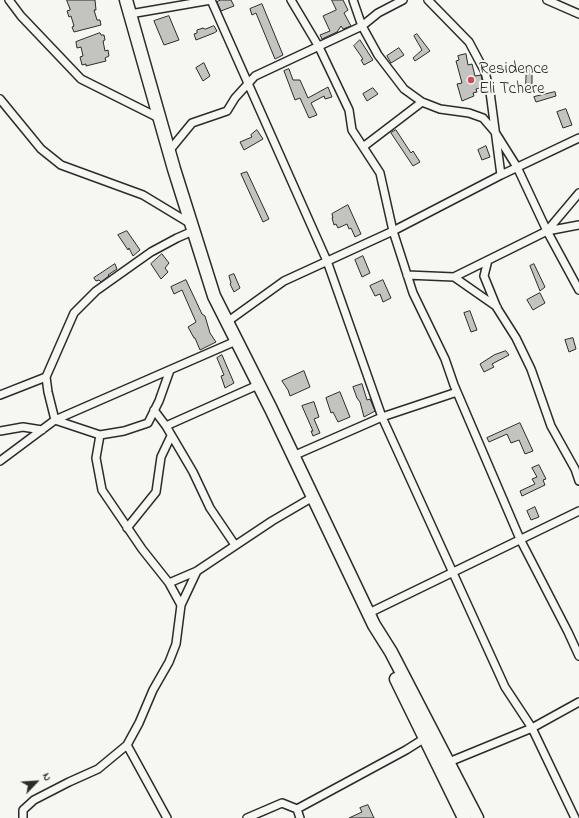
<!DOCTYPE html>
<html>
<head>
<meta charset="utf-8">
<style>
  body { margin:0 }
  #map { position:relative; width:579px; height:818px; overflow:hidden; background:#f6f6f2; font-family:"Indie Flower",sans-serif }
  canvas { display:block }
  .north { position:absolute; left:16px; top:762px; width:40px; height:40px; -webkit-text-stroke:3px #f6f6f2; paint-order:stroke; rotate:65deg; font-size:11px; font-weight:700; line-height:16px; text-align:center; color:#2b2b2b }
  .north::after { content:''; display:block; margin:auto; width:14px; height:18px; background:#2b2b2b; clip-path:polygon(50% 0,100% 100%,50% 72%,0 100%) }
</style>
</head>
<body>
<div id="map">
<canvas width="579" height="818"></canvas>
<div class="north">N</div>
</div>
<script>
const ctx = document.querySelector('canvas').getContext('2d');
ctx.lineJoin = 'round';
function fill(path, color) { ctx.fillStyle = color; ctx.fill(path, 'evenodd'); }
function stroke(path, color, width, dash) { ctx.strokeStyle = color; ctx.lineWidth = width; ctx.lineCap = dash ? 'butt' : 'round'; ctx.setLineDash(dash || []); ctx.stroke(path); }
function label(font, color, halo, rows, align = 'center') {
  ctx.font = font + ' "Indie Flower",sans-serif'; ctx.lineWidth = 4; ctx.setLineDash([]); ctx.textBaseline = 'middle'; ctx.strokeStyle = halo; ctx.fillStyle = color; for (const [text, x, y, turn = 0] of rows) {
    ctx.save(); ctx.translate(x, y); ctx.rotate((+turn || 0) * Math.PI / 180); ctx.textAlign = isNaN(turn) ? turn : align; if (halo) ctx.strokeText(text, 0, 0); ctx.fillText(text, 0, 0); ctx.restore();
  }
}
const building = new Path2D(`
  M67 0H95L96 10H94L97 20H100L101 25 74 32 72 27 74 26 71 16 69 17 67 11 70 10Z
  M221 0H231L234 6 221 11 217 2Z
  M332 0H343L348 10 344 13 351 26 343 29 341 26 337 32 322 39 320 35 330 31 323 16 336 10Z
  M262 4 283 55 275 59 256 13 252 15 250 9Z
  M169 16 179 40 164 45 154 21Z
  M214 26 217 31 214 33 196 40 194 34 197 33V30L203 28 205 29Z
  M100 33 101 35H104L105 40 103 41 105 51 108 50 109 56 105 58 106 61 86 66V64L82 65 80 57 83 56 81 47 77 48 76 42Z
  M417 34 430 51 415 61 413 58 422 50 414 36Z
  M360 40 373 60 364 65 361 60 363 59 354 46Z
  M399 48 404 55 391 63 387 56Z
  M466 54 468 65 472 64 475 76 481 75 484 87 476 89 477 92 473 93 474 96 462 101 457 84 462 83 456 61 459 60 458 56Z
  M204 63 210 76 203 81 196 68Z
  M527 66H532V84L526 85Z
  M289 69 293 80H300L308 98 328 87 332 97 325 99 324 96 311 103 317 115 309 118 300 98 295 100 284 71Z
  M373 88 378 94 367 101 363 94Z
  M555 92 556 96 536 102 534 97Z
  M566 109 572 125 563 128 557 112Z
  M257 130 263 139 244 150 240 142 252 137 251 135Z
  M396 130 411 153 413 151 420 162 413 166 391 133Z
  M486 146 490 157 482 160 478 150Z
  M247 172 269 219 263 222 241 174Z
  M348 205 361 234 355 237 351 228 349 229 347 224 338 228 336 224 334 225 332 218H333L332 214Z
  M127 231 140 250 133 256 129 248 128 250 118 235Z
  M162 254 169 263 165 268 168 272 161 279 151 264Z
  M363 256 370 273 362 277 355 260Z
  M115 264 117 269 108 275 109 276 101 282 99 280 96 281 94 278Z
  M534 264 545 287 540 291 530 266Z
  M234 274 240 288 234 292 230 284 231 283 229 276Z
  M186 280 202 314 205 316 210 333 216 342 200 350 195 338H194L188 327 196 322 182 290 174 294 171 287Z
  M383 280 391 298 383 302 380 294 375 296 370 286Z
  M540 293 545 303 533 310 527 300Z
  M470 311 477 330 471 332 464 313Z
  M573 338 576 349 569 352 565 340Z
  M506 351 509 355 492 364 494 367 484 372 480 364 494 355Z
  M222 355 234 383 225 388 221 376 224 375 217 358Z
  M304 371 310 387 290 396 288 390 282 381Z
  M362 384 367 400 370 399 375 411 364 417 360 402 357 398 353 387Z
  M340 392 350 417 338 422 333 412 331 413 326 398Z
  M314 402 319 417 314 419 320 433 313 436 311 431H313L302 406Z
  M520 423 533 451 525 454 519 440 511 443 507 434 489 442 487 438Z
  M539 465 546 479 543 480 545 485 522 496 520 491 535 484 532 479 537 477 532 468Z
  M535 507 539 517 531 520 527 511Z
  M368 805 374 818H349L362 812 360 808Z`);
fill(building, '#c3c3c0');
stroke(building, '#2b2b2b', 1);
const minor = new Path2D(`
  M9 0 21 16 81 79 159 118
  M211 0 327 261 382 417 457 392
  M291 0 319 47 349 110 352 130 380 173 393 231 413 293 445 359 454 385 520 539 568 632 579 656
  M353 0 362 26 378 55 404 89 422 102 440 109 469 113 483 118 495 132 517 167 547 231 579 290
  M428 0 469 42 485 72 490 92 501 175
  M547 0 579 14
  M130 14 211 0
  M0 99 41 149 61 165 143 195 191 224
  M363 147 422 102
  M169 151 192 123 227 111 235 98 255 76 362 26 378 13 403 0
  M547 231 579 193
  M488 260 484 276 497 308 516 338 531 369 551 426 575 469 579 481
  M407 275 454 277 547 231 579 225
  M454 277 497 307
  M227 322 284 281 393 231 501 175 579 138
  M170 370 159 401 148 423 124 431 100 435 55 420 48 392 46 377 74 313 96 291 151 252 177 238 193 231
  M0 395 46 377
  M154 410 166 426 193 472 210 508 235 545
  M166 426 258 385
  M0 431 23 427 42 430
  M100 435 96 458 102 490 142 549 169 583 197 571 272 521 313 497
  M293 456 382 417 505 687 532 728 575 818
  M0 461 55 420 236 341
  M127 528 156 492 161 457 171 436
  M169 583 181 605 197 571
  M369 613 579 511
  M127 745 167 818
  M449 762 532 728 579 702
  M297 809 406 750 425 738
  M297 809 300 818
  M23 818V810L34 800 69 782 98 769 127 745 139 723 153 690 169 662 176 644 181 605
  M247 818 282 803 297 809`);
const trunk = new Path2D(`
  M126 0 174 169 214 296 271 409 374 625 391 652 477 818
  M396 679 464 818`);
stroke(minor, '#2b2b2b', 10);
stroke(trunk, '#2b2b2b', 15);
stroke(minor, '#f6f6f2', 7);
stroke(trunk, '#f6f6f2', 12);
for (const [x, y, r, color] of [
  [471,80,4,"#d1495b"]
]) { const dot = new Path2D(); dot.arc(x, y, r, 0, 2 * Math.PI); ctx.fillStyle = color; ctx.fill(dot); stroke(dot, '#f6f6f2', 1.5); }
label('17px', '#2b2b2b', '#f6f6f2', [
  ["Residence",479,70],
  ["Eli Tchere",479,90]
], 'left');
</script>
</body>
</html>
